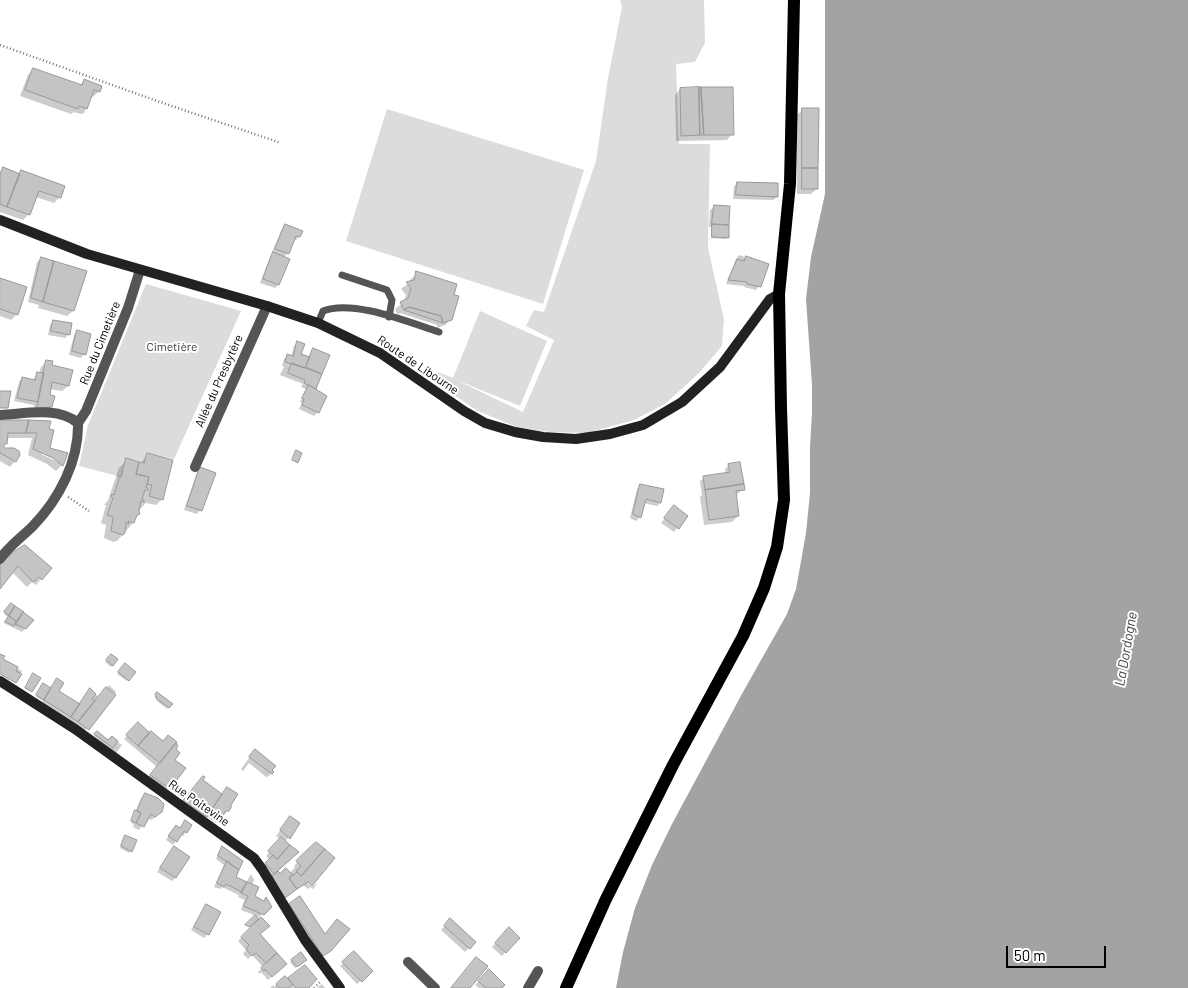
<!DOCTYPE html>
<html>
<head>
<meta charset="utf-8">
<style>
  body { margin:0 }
  #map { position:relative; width:1188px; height:988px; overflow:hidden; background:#fff; font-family:Barlow,sans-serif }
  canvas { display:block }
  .scale { position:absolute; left:1006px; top:946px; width:100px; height:22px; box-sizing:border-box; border:2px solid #000; border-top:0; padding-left:6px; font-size:15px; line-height:18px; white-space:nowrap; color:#000; -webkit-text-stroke:4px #fff; paint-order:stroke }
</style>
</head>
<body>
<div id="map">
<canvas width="1188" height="988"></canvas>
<div class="scale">50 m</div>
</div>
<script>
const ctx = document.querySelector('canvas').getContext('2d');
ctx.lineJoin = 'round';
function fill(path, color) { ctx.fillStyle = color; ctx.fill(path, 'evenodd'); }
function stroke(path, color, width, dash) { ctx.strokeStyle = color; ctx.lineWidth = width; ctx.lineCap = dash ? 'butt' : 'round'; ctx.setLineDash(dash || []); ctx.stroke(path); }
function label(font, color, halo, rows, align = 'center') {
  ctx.font = font + ' Barlow,sans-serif'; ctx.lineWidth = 4; ctx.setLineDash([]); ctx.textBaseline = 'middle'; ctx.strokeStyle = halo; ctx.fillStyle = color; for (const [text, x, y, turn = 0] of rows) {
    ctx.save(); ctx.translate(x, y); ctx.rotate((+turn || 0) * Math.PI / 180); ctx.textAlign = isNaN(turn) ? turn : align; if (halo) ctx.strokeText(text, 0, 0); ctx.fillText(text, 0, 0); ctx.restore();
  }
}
fill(new Path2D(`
  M620 0H704L705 43 695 62 676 64 679 144H710L708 248 724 319 722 346 699 373 665 404 634 420 587 433 549 432 517 427 478 411 434 382 438 372 453 378 480 311 547 341 520 406 454 379 523 412 554 340 526 326 534 310 544 312 596 161 608 78 622 7Z
  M387 109 584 170 543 304 346 241Z
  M146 284 241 311 174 459 147 453 144 463 127 459 121 477 79 466 88 425Z`), '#dcdcdc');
fill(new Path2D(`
  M825 0H1188V988H616L623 952 635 908 652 865 672 824 743 692 787 614 796 589 806 533 810 493V447L812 413V385L806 299 811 257 825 194Z`), '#a3a3a3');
fill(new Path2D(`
  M33 69 80 85 84 81 100 86 98 92 93 97H91L84 113 81 114 74 112 71 114 20 96 28 75Z
  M680 89 732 134 727 140 676 141 675 95Z
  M803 109 817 189 811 194H797V115Z
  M3 169 19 174 21 172 60 197 54 203 36 197 29 214 23 220 0 212V172Z
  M738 183 777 197 773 200 733 199 734 186Z
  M714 207 727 238 726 239 711 238V227H709L710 210Z
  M285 225 299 237 296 240 293 239 288 253 284 257 288 259 278 285 275 288 260 283 270 257 274 253 272 252 282 229Z
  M739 255 768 265 759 286 756 290 744 287V286L726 284 736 259Z
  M41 259 73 311 67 316 38 308 39 305 28 302 37 262Z
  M417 273 453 296 451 319 445 325 437 328V325L400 313 398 315 395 309 404 302 406 295 401 289 410 282 411 279Z
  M0 280 17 314 11 320 0 316Z
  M54 322 69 334 65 338 48 335 50 325Z
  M77 331 84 354 81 358 69 355 74 335Z
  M297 342 300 355 308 358 313 350 328 356 313 391 318 412 314 416 299 409 302 403 300 402 306 389 301 387 303 384 280 375 284 367 282 366 284 359 288 355 291 356 294 346Z
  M47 361 68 386 62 391 49 389 51 406 45 412 32 413 34 405 14 401 19 382 22 378 33 380 37 374H39L41 367Z
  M0 422 48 430V449L66 454 62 465 56 471 47 464 28 455 32 438H6V443L2 447 15 461 10 467 0 461ZM41 454H47L59 460 58 462Z
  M147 455 162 499 156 505 146 503 139 510 137 509 138 514 133 523 117 541 113 542 104 538 106 525 101 523 106 505H104L108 500 119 468 127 460 141 463Z
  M729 465 743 489 735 496 738 516 732 522 704 525 700 497 702 495 700 481 704 478 726 474 725 469Z
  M200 469V510L197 514 184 510 197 472Z
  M640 485 660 503 657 506 643 503 640 517 636 521 630 518 637 489Z
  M674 506 686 516 674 532 661 523Z
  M13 553 41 579 36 585 32 582 27 587 12 572 0 587V567Z
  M9 606 32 620 22 632 4 623 8 617 4 614Z
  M0 655 2 660 22 671 16 681 0 673Z
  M111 655 116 659 111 667 105 662Z
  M125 664 134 672 127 681 117 674Z
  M57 680V691L78 705 90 690 99 697 109 685 116 692 84 732 41 704 43 701 36 697 42 686 50 689Z
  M157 694 171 704 167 709 156 700 157 699 154 697Z
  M138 724 173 760 184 768 165 792 147 779 157 767 124 739Z
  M95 734 108 742 112 738 122 745 116 753 94 736Z
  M255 750 272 772 269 776 266 777 249 763 243 771 241 769Z
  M202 780 222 795 227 789 228 810 216 823 206 816 202 819 180 805Z
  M145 795 157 816 151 820 147 818 139 830 133 827 134 824 131 823 141 798Z
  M287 821 298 824 285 842 277 871 280 875 290 873 295 867 294 866 316 843 302 879 312 887 318 882 313 889 310 887 308 889 303 885 281 900 262 867 270 860 266 856 280 839 276 836Z
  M182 825 186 832 183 836 180 835 173 845 166 840 172 831 179 829Z
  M124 838 136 841 129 853 120 848Z
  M222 848 234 877 246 883 251 874 254 880 252 886 253 897 270 907 259 917 241 910 245 900 238 897 239 895 222 887 220 889 214 887 224 865 216 859 219 851Z
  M171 851 175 878 172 881 157 872Z
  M300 898 325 935 330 950 317 961 290 905Z
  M206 905 208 934 204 938 191 930Z
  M261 919 259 934 285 964 268 980 261 972 259 974 258 972 263 967 252 955 248 959 243 954 246 950 238 941Z
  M450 920 475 942 465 952 441 930Z
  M509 929 518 938 502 956 492 947Z
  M301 953 304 961 295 968 290 962Z
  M354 953 372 971 357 984 340 966Z
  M305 967 307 988H270L273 985 274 987 285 977 288 980Z
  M489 971 500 988H479L475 985Z
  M322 984 325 988H317Z`), '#0003');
const building = new Path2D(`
  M33 68 82 85 84 79 102 86 100 92 94 90 87 109 79 106 78 109 25 90Z
  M699 87H701L704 135H700Z
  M699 87 700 135 681 136 680 88Z
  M701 87H733L734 135H704Z
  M802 108H819L818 168H802Z
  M3 167 20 174 7 207 0 204V175Z
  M802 168H818V189H802Z
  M21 170 65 186 61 198 39 191 30 215 7 207Z
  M737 182 778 183V197L736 195Z
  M714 205 730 206 729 225 712 224Z
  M285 224 303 231 300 237 296 236 289 254 275 249Z
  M712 224 729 225V238L712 237Z
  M273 252 290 259 279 285 263 279Z
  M746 256 769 264 761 287 747 284V282L728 280 737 259 744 261Z
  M41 257 54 261 43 302 31 298Z
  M54 261 87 271 74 311 43 302Z
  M416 271 457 284 454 295 459 296 452 320 443 323 441 316 409 307 404 310 400 302 408 298 411 288 406 282 414 280Z
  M0 278 27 287 18 315 0 309Z
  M409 307 441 316 443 323 404 310Z
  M53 320 72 323 70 335 51 331Z
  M77 330 91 334 86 355 72 351Z
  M297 341 305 344 301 354 310 357 305 368 285 362 287 354 293 356Z
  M313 348 330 355 322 374 306 367Z
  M46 360 53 361 52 365 73 370 69 386 52 382 50 395 55 396 52 407 37 408Z
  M292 363 322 374 316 389 304 383 305 380 288 373Z
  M37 372 44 373 38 402 17 398 22 377 35 380Z
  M309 385 327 396 319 413 302 405 304 399 302 398Z
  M0 391H11L8 408H0Z
  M0 420H29L26 433H8L7 444H4V448H14L19 451 20 455 16 462 0 453Z
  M29 420 51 421 49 429 54 430 50 448 68 453 63 466 53 458 33 449 37 433H26Z
  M296 450 302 453 298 463 292 460Z
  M147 453 173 460 163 500 149 496 152 485 147 484 149 477 136 474 139 462 144 463Z
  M126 458 139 462 136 474 149 477 146 487 148 488V490H145L142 499 144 500V502L141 501 139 511 140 514 137 515 134 523 128 521 129 524 126 523 125 533 123 535 111 531 113 517 107 515 113 498 111 497 112 494 114 495 119 478 118 476 121 477Z
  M740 462 744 484 705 490 703 476 730 472 728 464Z
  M200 467 216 473 202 511 187 506Z
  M640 484 664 489 661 503 646 499 641 518 633 514Z
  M744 484 745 490 736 491 739 516 709 520 705 490Z
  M674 505 688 516 679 529 664 518Z
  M25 545 52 568 42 580 39 577 33 582 18 566 0 589V565L13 552Z
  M11 603 15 606 9 616 4 612Z
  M15 606 24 612 17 622 9 616Z
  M23 612 34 620 26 629 15 624Z
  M9 616 17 622 14 626 5 622Z
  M0 654 5 656 3 659 18 667 16 671 22 674 16 683 0 674Z
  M111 654 118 659 113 666 106 660Z
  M125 663 136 672 129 681 118 672Z
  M33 673 41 678 32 692 25 688Z
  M57 678 64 683 59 691 80 704 71 717 44 700Z
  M43 683 51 688 44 700 36 695Z
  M106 687 116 695 89 730 78 722Z
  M90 688 96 694 92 699 95 701 78 722 71 717Z
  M157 692 173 704 169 708 156 698 157 697 155 695Z
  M138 722 150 733 138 746 126 735Z
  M97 731 108 740 112 736 118 741 113 748 94 734Z
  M151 731 163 741 168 735 177 742 160 763 138 746Z
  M176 743 178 746 176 749 180 753 175 760 186 768 170 789 150 775Z
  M255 749 276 766 272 770 274 772 272 774 249 757Z
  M203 776 205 777 203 780 222 794 207 817 183 801Z
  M227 787 238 794 231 805V808L229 811H226L220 820 210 813Z
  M145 793 158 798 164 804 162 812 155 817 151 814 144 827 136 823 141 813 137 811Z
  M135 810 141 813 136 823 131 821Z
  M290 816 300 823 290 839 280 830Z
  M185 820 192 825 187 833 184 831 177 842 168 836 176 825 180 828Z
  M125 835 137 840 132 852 121 846Z
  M281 837 290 845 277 859 268 851Z
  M316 842 325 849 301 876 296 871 301 866 296 861Z
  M290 845 299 852 274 874 265 863 273 855 277 859Z
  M174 846 190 857 176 878 160 868Z
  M222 846 243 861 239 870 218 856Z
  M325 849 335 858 312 886 308 882 297 889 289 878 297 872 301 876Z
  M227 861 239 870 236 877 247 882 242 892 226 884 224 887 217 883Z
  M286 868 293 875 289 878 297 889 285 898 272 876 278 871 280 873Z
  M247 882 259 887 255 896 264 901 266 897 272 907 264 915 243 906 248 896 241 893Z
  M300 896 325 934 337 919 350 929 331 951 323 956 289 904Z
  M206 904 221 912 209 935 194 927Z
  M255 915 259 919 250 927 245 925Z
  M261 917 270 926 260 934 277 953 266 963 256 953 252 956 246 949 249 945 241 937Z
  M450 918 476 942 470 949 444 926Z
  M509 927 520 938 506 953 495 943Z
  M354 951 373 971 362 982 342 962Z
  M301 952 307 960 297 967 291 960Z
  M277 953 287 964 272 977 265 969 264 971 261 968Z
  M476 957 488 966 470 988H451Z
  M305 965 317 979 309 988H296L288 978Z
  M489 969 505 985 502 988H486L478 981Z
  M285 976 293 984 288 988H279L276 984Z`);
fill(building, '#c4c4c4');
stroke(building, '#999', 1);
stroke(new Path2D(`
  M0 45 160 102 281 143
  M68 497 89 511
  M314 988 321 981`), '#777', 2.5, [1, 2.5]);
stroke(new Path2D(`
  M342 275 387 290 392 300 389 317
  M318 323 323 311C352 299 408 322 439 332`), '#555', 7);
stroke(new Path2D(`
  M0 415C25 414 57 406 78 423 79 461 59 499 33 526 22 537 9 546 0 559
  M78 423 86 411 128 308 140 270
  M195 467 267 306
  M408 962 435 988
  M528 988 538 971`), '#555', 10);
stroke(new Path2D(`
  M0 220 87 254 267 306 318 323 380 353 464 411 485 423 515 432 543 437 576 439 610 434 643 425 682 402 720 367 770 299 779 294
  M0 681 75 729 254 858 262 869 305 940 340 988`), '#222', 10);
stroke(new Path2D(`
  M566 988 606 899 673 765 743 636 764 588 777 547 784 500 781 408 779 294 790 184 794 0`), '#000', 12);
label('12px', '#000', '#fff', [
  ["Rue du Cimetière",100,343,-68],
  ["Route de Libourne",418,365,34],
  ["Allée du Presbytère",219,381,-66],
  ["Rue Poitevine",199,803,35]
]);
label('12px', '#333', '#fff', [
  ["Cimetière",172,347]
]);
label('italic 14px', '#444', '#fff', [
  ["La Dordogne",1126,649,-80]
]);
</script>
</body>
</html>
